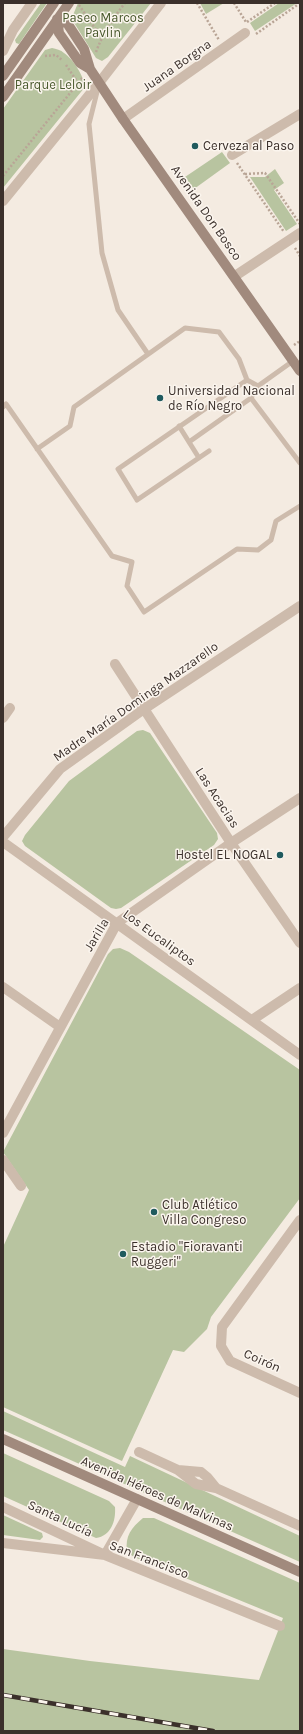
<!DOCTYPE html>
<html>
<head>
<meta charset="utf-8">
<style>
  body { margin:0 }
  #map { position:relative; width:303px; height:1734px; overflow:hidden; background:#f4ebe1; font-family:Karla,sans-serif }
  canvas { display:block }
  .frame { position:absolute; inset:0; border:4px solid #3b302b; pointer-events:none }
</style>
</head>
<body>
<div id="map">
<canvas width="303" height="1734"></canvas>
<div class="frame"></div>
</div>
<script>
const ctx = document.querySelector('canvas').getContext('2d');
ctx.lineJoin = 'round';
function fill(path, color) { ctx.fillStyle = color; ctx.fill(path, 'evenodd'); }
function stroke(path, color, width, dash) { ctx.strokeStyle = color; ctx.lineWidth = width; ctx.lineCap = dash ? 'butt' : 'round'; ctx.setLineDash(dash || []); ctx.stroke(path); }
function label(font, color, halo, rows, align = 'center') {
  ctx.font = font + ' Karla,sans-serif'; ctx.lineWidth = 3; ctx.setLineDash([]); ctx.textBaseline = 'middle'; ctx.strokeStyle = halo; ctx.fillStyle = color; for (const [text, x, y, turn = 0] of rows) {
    ctx.save(); ctx.translate(x, y); ctx.rotate((+turn || 0) * Math.PI / 180); ctx.textAlign = isNaN(turn) ? turn : align; if (halo) ctx.strokeText(text, 0, 0); ctx.fillText(text, 0, 0); ctx.restore();
  }
}
fill(new Path2D(`
  M41 3H47L19 44 16 43 15 40Z
  M78 3H151L108 57 102 61 96 58 73 21V15Z
  M200 3H224L206 14Z
  M279 3H297L255 31 250 23Z
  M52 48C56 49 61 50 64 53 73 59 84 76 85 87L3 188V109L45 50Z
  M222 152 230 163 194 189 185 177Z
  M275 169 284 183 274 190 297 224 286 231 250 177H265Z
  M143 730 150 733 217 833 218 839 214 845 121 908 116 909 111 908 25 846 22 841 25 835 69 781 137 731Z
  M120 948 129 952 300 1070V1198L211 1317 207 1329 184 1352 173 1350 122 1461 3 1407V1247L29 1190 3 1152 108 954 113 949Z
  M3 1411 125 1467 130 1456 300 1536V1562L3 1430Z
  M3 1453 109 1501 115 1507C116 1521 111 1536 96 1538L3 1496Z
  M3 1515 42 1533 43 1537 40 1540 3 1535Z
  M143 1518H154L300 1583V1731H3V1649L90 1661 259 1680 283 1618 134 1557 127 1552C125 1536 131 1528 143 1518Z`), '#b8c4a0');
stroke(new Path2D(`
  M197 3 219 40
  M234 3 246 22
  M79 5 101 37
  M247 22 275 3
  M256 34 300 3
  M96 52C103 33 113 18 125 3
  M45 56 56 55 62 60
  M66 65 78 83
  M237 163 284 232
  M245 174 265 173 300 224
  M3 176 83 77
  M295 248 300 256
  M294 345 300 341`), '#b9a596', 2.5, [2, 2]);
stroke(new Path2D(`
  M98 88 89 124 102 253 118 310 148 354
  M251 398 300 463
  M3 407 6 404 112 556 132 562 127 586 144 612 237 549 258 550 271 540 276 521 300 506
  M179 426 199 458
  M189 442 251 398 258 386
  M37 449 70 426 74 407 185 328 219 332 239 359 247 380
  M209 451 137 500 118 469 247 380 258 386 293 361`), '#cdbbac', 5);
stroke(new Path2D(`
  M3 51 13 30 32 3
  M123 119 245 33
  M232 155 300 114
  M3 201 99 83 161 3
  M235 276 300 233
  M115 664 231 843 300 943
  M3 718 10 708
  M3 837 60 769 144 709 300 606
  M3 842 300 1055
  M3 987 60 1027
  M252 1020 300 988
  M3 1133 117 923 231 843 300 798
  M3 1160 21 1186
  M300 1220 222 1327 221 1346 230 1361 300 1393
  M139 1452 178 1470 201 1472 207 1477 216 1488 300 1526
  M178 1470 196 1484 216 1488
  M3 1507 105 1555 137 1499
  M3 1543 105 1555 280 1626`), '#cdbbac', 10);
stroke(new Path2D(`
  M57 19 59 33 80 63 90 69
  M58 21 67 23 84 49 90 69 123 119 300 371
  M3 76 54 3
  M3 97 69 3
  M3 1439 300 1572`), '#a18a7d', 10);
const rail = new Path2D(`
  M3 1695 213 1731`);
stroke(rail, '#3b302b', 4.5);
stroke(rail, '#fbf5ee', 3, [9]);
for (const [x, y, r, color] of [
  [195,146,4,"#1f5a5e"],
  [160,398,4,"#1f5a5e"],
  [280,855,4,"#1f5a5e"],
  [154,1212,4,"#1f5a5e"],
  [123,1254,4,"#1f5a5e"]
]) { const dot = new Path2D(); dot.arc(x, y, r, 0, 2 * Math.PI); ctx.fillStyle = color; ctx.fill(dot); stroke(dot, '#fbf5ee', 1.5); }
label('13px', '#4a5a2e', '#fbf5ee', [
  ["Paseo Marcos",103,18],
  ["Pavlin",103,33],
  ["Parque Leloir",53,85]
]);
label('13px', '#3b302b', '#fbf5ee', [
  ["Juana Borgna",177,66,-35],
  ["Avenida Don Bosco",206,213,55],
  ["Madre María Dominga Mazzarello",136,702,-35],
  ["Las Acacias",217,798,57],
  ["Jarilla",97,935,-59],
  ["Los Eucaliptos",159,938,36],
  ["Coirón",262,1361,24],
  ["Avenida Héroes de Malvinas",157,1494,24],
  ["Santa Lucía",60,1519,25],
  ["San Francisco",149,1560,21]
]);
label('13px', '#3b302b', '#fbf5ee', [
  ["Cerveza al Paso",203,146],
  ["Universidad Nacional",168,391],
  ["de Río Negro",168,406],
  ["Hostel EL NOGAL",272,855,"right"],
  ["Club Atlético",162,1205],
  ["Villa Congreso",162,1220],
  ["Estadio \"Fioravanti",131,1247],
  ["Ruggeri\"",131,1262]
], 'left');
</script>
</body>
</html>
